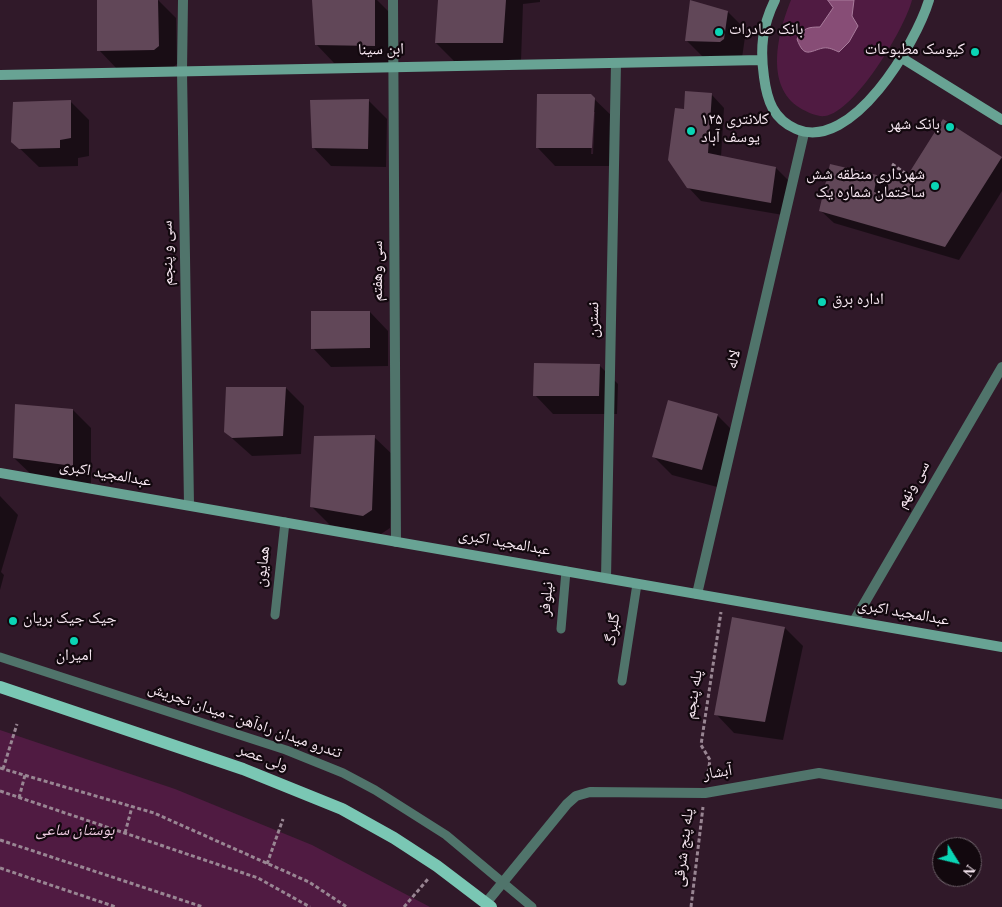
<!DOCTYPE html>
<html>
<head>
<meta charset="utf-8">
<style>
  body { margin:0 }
  #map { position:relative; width:1002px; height:907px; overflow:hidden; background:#301929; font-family:Georgia,serif }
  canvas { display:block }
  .north { position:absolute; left:932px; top:837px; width:50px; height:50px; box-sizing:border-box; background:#12080e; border:1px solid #6e626a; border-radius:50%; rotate:126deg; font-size:14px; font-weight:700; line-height:20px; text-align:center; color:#f9e9f3 }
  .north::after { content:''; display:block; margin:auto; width:18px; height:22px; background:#0ad5b5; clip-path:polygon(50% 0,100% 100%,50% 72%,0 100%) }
</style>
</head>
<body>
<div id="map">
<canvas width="1002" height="907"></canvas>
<div class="north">N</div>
</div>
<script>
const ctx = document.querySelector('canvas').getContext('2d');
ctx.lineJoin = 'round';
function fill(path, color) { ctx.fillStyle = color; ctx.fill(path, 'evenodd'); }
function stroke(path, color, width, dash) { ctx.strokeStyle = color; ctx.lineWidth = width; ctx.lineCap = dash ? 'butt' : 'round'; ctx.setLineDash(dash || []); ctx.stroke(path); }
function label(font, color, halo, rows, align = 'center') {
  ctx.font = font + ' Georgia,"Noto Naskh Arabic",serif'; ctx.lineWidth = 4.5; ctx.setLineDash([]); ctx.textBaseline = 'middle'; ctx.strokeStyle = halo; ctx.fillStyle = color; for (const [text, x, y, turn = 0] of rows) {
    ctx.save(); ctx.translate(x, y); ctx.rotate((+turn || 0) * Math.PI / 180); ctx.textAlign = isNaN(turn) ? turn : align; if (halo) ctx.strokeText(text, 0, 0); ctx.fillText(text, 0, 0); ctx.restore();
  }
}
fill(new Path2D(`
  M791 0H912C905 28 855 112 825 116 817 117 807 112 800 108 764 86 778 32 791 0Z
  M0 730 175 789 312 845 430 907H0Z`), '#501b42');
const water = new Path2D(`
  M828 0H854L852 16 858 26 849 42 839 52C834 50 829 47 823 48 810 51 804 59 797 39 803 28 808 27 820 27L833 8Z`);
fill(water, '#874d76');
stroke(water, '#a97c9c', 1);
fill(new Path2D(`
  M158 0 176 18 177 64 172 68 117 69 99 50Z
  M314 0H377L393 16V64L334 63 316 44Z
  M440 0H540V2L523 4 521 61H454L436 43Z
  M728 12 746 30 742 58 705 59 687 41Z
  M590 95 613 117 610 166H555L537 147ZM593 112H595L593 154H591Z
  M712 95 724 108 721 157 776 168 789 181 783 215 701 201 688 187 685 110Z
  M368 100 387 119 386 167 331 166 313 147Z
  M71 102 89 120V156L78 158V166L39 167 12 141Z
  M943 121 1002 159V191L959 260 834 223 821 211 876 176 887 187 905 182Z
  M370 312 388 331V366L331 367 313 348Z
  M599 365 618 384 617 414H553L535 395Z
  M286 388 304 406 301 454 252 456 225 432Z
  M73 410 91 428V484L33 476 14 458Z
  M717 415 735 433 721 488 672 475 654 457Z
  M374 437 393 455 390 528 381 534 330 525 311 506Z
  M0 496 18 515 1 572 4 575 0 590Z
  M785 628 803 646 783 740 734 733 716 714Z`), '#0007');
fill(new Path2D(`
  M97 0H158L159 46 154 50 97 51Z
  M312 0H375V46L315 45Z
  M438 0H506L503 43H435Z
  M690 0 728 11 724 39 720 42 685 41Z
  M685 91 712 93 708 153 776 167 771 203 687 188 668 160 675 108 684 109Z
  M537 94H591L595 98 592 148H536Z
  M369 99 368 149 312 148 310 100Z
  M71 100V138L60 140V148L19 149 11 142 13 102Z
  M943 119 1002 157 945 247 819 211 830 164 877 175 874 192 881 193 895 174 904 181Z
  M311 311H370V348L311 349Z
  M534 363 600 364 599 396H533Z
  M226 387H286L283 436 232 438 224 432Z
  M668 400 718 414 702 470 652 457Z
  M15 404 73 409V466L13 458Z
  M375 435 372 510 363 516 310 507 314 436Z
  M732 617 785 627 765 722 714 715Z`), '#614758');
stroke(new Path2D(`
  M892 164 908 175
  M0 768 154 813 309 882 347 907
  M3 769 17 724
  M707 779 710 760 701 745 721 612
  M0 791 258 878 310 907
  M19 798 25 775
  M125 833 132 807
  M0 840 203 907
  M267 864 283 819
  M0 868 116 907
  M404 907 428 879
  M691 907 703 807`), '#998693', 3, [4, 2.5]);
stroke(new Path2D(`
  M275 615 285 522
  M561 629 566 571
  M0 657 286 750 343 773 375 790 446 835 532 907
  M622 681 637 584`), '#50746b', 9);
stroke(new Path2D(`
  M183 0 182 71 189 505
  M393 0 396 542
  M606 578 616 63
  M697 594 804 133
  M854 621 1002 367
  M486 903 567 804 576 796 590 792 705 793 819 773 1002 804`), '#50746b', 10);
stroke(new Path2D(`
  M775 0C762 26 760 49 764 77 767 100 773 119 796 129 852 153 916 43 929 0
  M902 58 1002 120
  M0 75 762 60
  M0 473 1002 647`), '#68a394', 10);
stroke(new Path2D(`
  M0 687 243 769 342 809 394 838 437 866 491 907`), '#7ac7b4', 12);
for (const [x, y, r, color] of [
  [719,32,5,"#0ad5b5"],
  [975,52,5,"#0ad5b5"],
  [950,127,5,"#0ad5b5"],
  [691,131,5,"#0ad5b5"],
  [935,186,5,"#0ad5b5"],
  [822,302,5,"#0ad5b5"],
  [13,621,5,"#0ad5b5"],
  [74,641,5,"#0ad5b5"]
]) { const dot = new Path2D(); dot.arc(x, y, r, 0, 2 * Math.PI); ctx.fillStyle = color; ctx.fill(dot); stroke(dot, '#12080e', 2); }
label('16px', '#f9e9f3', '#12080e', [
  ["بانک صادرات",729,32],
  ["کیوسک مطبوعات",965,52,"right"],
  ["کلانتری ۱۲۵",701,122],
  ["یوسف آباد",701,140],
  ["بانک شهر",940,127,"right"],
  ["شهرداری منطقه شش",925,177,"right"],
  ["ساختمان شماره یک",925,195,"right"],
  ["اداره برق",832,302],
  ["جیک جیک بریان",23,621],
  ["امیران",74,658,"center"]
], 'left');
label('16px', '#f9e9f3', '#12080e', [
  ["ابن سینا",381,52,-1],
  ["سی و پنجم",170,253,-91],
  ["سی وهفتم",380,271,-90],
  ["نسترن",596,320,-89],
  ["لاله",736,360,-77],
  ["عبدالمجید اکبری",105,476,10],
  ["سی ونهم",915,486,-60],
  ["عبدالمجید اکبری",504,545,10],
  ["همایون",265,567,-84],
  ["نیلوفر",549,599,-85],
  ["عبدالمجید اکبری",903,615,10],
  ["گلبرگ",615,630,-81],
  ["پله پنجم",696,695,-81],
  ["تندرو میدان راه‌آهن - میدان تجریش",244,723,19],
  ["ولی عصر",262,760,20],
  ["آبشار",718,775,-9],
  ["پله پنج شرقی",686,848,-83]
]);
label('italic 16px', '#f4d0e7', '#12080e', [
  ["بوستان ساعی",75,833]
]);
</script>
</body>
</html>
